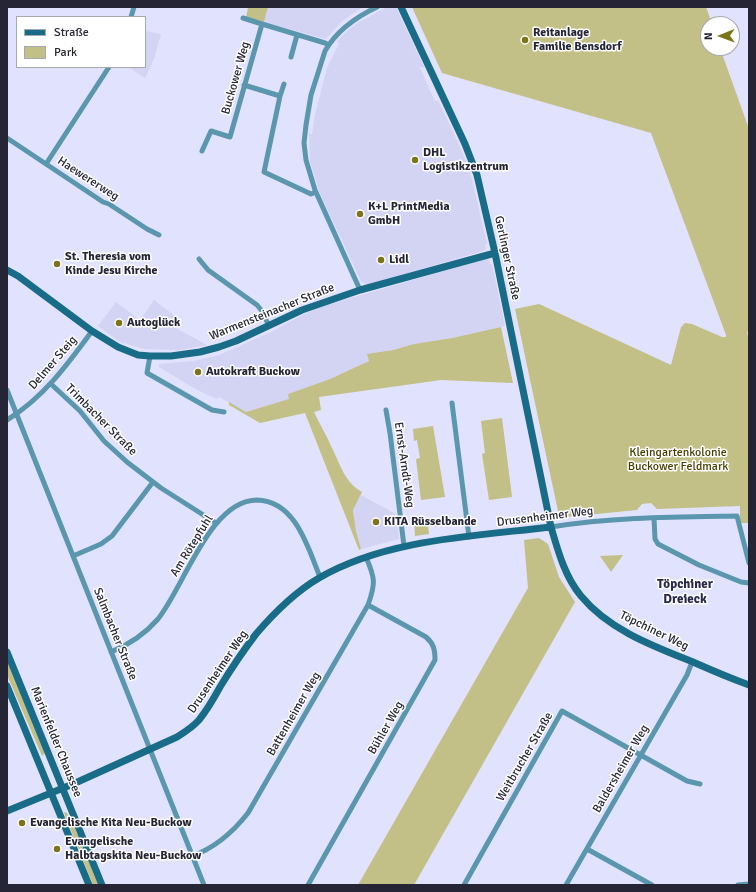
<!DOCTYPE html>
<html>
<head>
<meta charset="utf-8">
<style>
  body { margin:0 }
  #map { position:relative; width:756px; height:892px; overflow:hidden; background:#e1e2fe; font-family:Signika,sans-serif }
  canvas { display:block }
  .frame { position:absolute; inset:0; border:8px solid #252536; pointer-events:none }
  .legend { position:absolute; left:16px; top:16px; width:130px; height:52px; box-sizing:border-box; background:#fff; border:1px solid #a8a8af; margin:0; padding:5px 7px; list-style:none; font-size:12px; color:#252536 }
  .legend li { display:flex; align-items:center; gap:8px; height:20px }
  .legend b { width:20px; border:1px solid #a8a8af }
  .north { position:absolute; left:700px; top:16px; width:40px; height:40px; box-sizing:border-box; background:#fff; border:1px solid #a8a8af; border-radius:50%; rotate:269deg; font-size:11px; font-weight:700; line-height:16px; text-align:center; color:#252536 }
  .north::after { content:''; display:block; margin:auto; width:14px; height:18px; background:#7b7418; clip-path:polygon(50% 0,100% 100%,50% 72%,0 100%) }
</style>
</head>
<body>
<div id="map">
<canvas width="756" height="892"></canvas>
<div class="frame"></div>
<ul class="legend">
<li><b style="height:5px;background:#196c87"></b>Straße</li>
<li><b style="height:11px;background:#c2bf87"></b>Park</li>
</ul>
<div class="north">N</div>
</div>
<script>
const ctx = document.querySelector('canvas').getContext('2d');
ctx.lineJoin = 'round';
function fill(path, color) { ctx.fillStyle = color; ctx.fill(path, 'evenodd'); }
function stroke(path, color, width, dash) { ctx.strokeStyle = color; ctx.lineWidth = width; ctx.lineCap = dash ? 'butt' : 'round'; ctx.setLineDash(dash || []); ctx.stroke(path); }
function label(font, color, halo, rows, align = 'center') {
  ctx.font = font + ' Signika,sans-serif'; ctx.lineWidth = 3; ctx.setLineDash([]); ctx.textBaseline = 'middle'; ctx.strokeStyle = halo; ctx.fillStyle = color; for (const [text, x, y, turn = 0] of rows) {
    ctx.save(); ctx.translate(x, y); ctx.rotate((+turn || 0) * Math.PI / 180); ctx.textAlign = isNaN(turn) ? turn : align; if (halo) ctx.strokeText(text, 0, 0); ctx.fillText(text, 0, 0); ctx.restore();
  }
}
fill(new Path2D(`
  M268 7H363L341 22 326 39 264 22Z
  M387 7H395L397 9 424 67H420L428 86 435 101 438 100 462 151 472 179 487 244H485L486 249 483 251 367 285 361 281 320 194 310 161 309 134H312L315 114 327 68 339 43 336 42 347 31 356 24Z
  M145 31 161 34 154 59 145 78 128 67H145Z
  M485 259H488L490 264H492L505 326 452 338 414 344 393 350 368 354 369 361 330 379 288 394 290 399 246 412 219 397 217 399 197 390 159 367V364L193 361 219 355 271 332 306 313 327 305Z
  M154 300 179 319 174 327 207 345 180 350 144 349 124 343 123 344 98 326 116 302 140 320Z
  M361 495 396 514 399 539 361 549 356 531 353 509Z`), '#d3d4f3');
fill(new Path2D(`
  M248 7H268L264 22 246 18Z
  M412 7H706L712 24H708V48H720L749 129V328L747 333 749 339V523H740V506L657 509 651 503 642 504 637 510 566 517 558 511 515 309 539 304 671 365 681 327 685 323 692 324 722 337H726V335L651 133 442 73Z
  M501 327 513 383 441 380 319 397 321 410 314 412C319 423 326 434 331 446 340 463 344 482 362 492L353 510 356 531 361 549 359 550 305 413 260 423 229 405V402L246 412 289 399 288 394 330 379 369 361 367 354 393 350 414 344 452 338Z
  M502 418 512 497 489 500 482 454 485 453 481 421Z
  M433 426 445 497 421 500 416 459 420 458 417 440 414 441 413 429Z
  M427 518 429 534 415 536 414 520Z
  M539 538 548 544 559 577 575 602 414 885H358L528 588 524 540Z
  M623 555 611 572 600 556Z
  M7 660 45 753 42 756 7 675Z
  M65 812 67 813 79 837 99 885H93L64 813Z`), '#c2bf87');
stroke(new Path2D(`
  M131 17 134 7
  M243 18 262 24
  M291 57 297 35
  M244 85 280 96 264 172 311 194 316 192
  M280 96 284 84
  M7 138 103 202 109 204 147 229 159 235
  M202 151 211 131 230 137 262 24 325 43 329 45
  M46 164 109 67
  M199 259 208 270 257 305 262 311 269 326
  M360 290 315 190 306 160 304 143 306 125 311 95 325 51C337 30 356 17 377 7
  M150 356 147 373 212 410 224 412
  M51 384 80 411 104 441 127 462 161 488 216 523
  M7 390 204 885
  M452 403 469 537
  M386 410 390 433 404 546
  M7 420C43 398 68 364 92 331
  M654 518 655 539 658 544 699 565 741 582 749 583
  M551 527C613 517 675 517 737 516L749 563
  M73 556 101 544 112 536 153 482
  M111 652C128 645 145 634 158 619 184 587 210 500 257 500 296 501 308 548 320 577
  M587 849 652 885
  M192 856C215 848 233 832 248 813L368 605C376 583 375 578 366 557
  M308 885 435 660C435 650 434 644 426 637L368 605
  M464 885 562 711 687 781 700 784
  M566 885 687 675 692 662
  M738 885 749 884`), '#5a96ad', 5);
stroke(new Path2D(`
  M401 7 465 144 477 175 495 253 551 527C558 551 565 577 581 596 609 630 653 646 693 662 711 670 730 678 749 685
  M7 270 18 276 92 331 118 347 138 355 150 356H171L200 352 219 347 236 341 302 310 360 290 495 253
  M7 652 102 885
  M7 686 89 885
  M7 811 73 784 177 737C185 732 193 727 199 720 207 710 214 698 220 687 231 669 243 651 256 634 274 613 295 592 319 578 386 539 476 536 551 527`), '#196c87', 7);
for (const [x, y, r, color] of [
  [525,40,4,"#7b7418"],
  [415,160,4,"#7b7418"],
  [360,214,4,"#7b7418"],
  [381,260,4,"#7b7418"],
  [57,264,4,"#7b7418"],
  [119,323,4,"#7b7418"],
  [198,372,4,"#7b7418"],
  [376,522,4,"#7b7418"],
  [22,823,4,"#7b7418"],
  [57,849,4,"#7b7418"]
]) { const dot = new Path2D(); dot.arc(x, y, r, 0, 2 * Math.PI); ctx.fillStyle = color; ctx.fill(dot); stroke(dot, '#fff', 1.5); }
label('bold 12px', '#252536', '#fff', [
  ["Reitanlage",533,33],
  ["Familie Bensdorf",533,47],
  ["DHL",423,153],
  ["Logistikzentrum",423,167],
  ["K+L PrintMedia",368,207],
  ["GmbH",368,221],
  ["St. Theresia vom",65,257],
  ["Kinde Jesu Kirche",65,271],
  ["Lidl",389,260],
  ["Autoglück",127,323],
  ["Autokraft Buckow",206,372],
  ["KITA Rüsselbande",384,522],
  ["Evangelische Kita Neu-Buckow",30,823],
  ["Evangelische",65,842],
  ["Halbtagskita Neu-Buckow",65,856]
], 'left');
label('12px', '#252536', '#fff', [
  ["Buckower Weg",236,78,-74],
  ["Haewererweg",88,179,33],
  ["Gerlinger Straße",507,258,78],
  ["Warmensteinacher Straße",272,312,-22],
  ["Delmer Steig",53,363,-49],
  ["Trimbacher Straße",101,420,45],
  ["Ernst-Arndt-Weg",404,465,82],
  ["Drusenheimer Weg",545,517,-7],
  ["Am Rötepfuhl",192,546,-58],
  ["Töpchiner Weg",654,631,26],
  ["Salmbacher Straße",115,634,68],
  ["Drusenheimer Weg",218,672,-56],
  ["Battenheimer Weg",294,714,-60],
  ["Bühler Weg",386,728,-60],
  ["Marienfelder Chaussee",56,742,68],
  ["Weitbrucher Straße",525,757,-60],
  ["Baldersheimer Weg",621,769,-60]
]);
label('12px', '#443f00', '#fff', [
  ["Kleingartenkolonie",678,453],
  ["Buckower Feldmark",678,467]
]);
label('bold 13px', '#2a284b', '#fff', [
  ["Töpchiner",685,585],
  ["Dreieck",685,600]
]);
</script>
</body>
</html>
